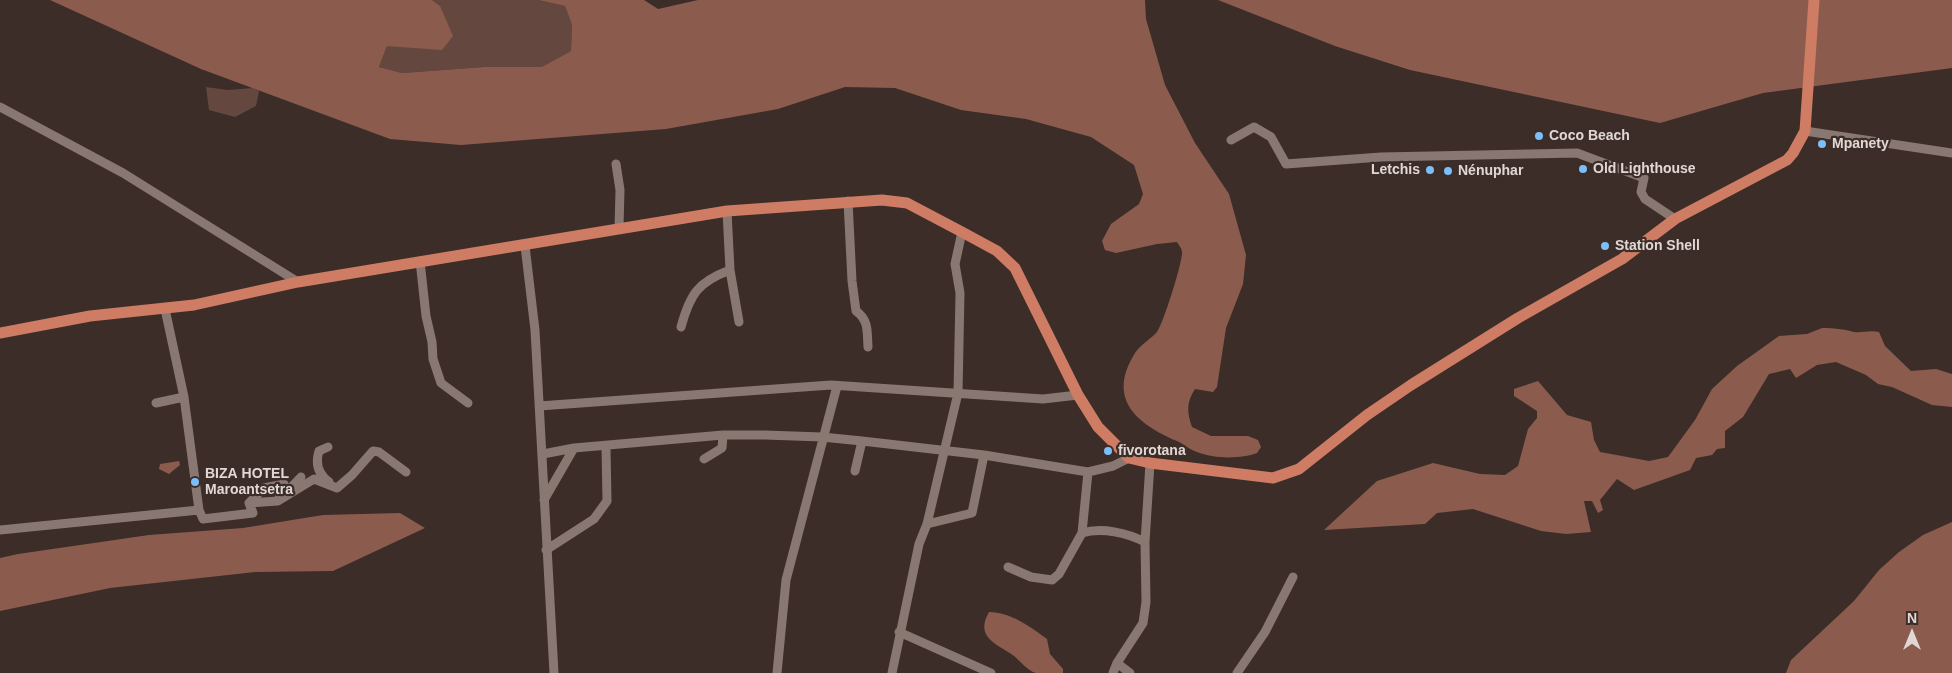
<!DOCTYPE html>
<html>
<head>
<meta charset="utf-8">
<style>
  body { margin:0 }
  #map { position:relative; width:1952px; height:673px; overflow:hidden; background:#3c2d28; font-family:Helvetica,sans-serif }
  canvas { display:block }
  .north { position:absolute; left:1887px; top:608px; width:50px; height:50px; -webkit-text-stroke:4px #3c2d28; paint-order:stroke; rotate:0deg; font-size:14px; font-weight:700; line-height:20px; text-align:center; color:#e1d7d4 }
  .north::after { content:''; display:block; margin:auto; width:18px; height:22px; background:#e1d7d4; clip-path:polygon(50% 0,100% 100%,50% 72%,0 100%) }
</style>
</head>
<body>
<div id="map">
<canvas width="1952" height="673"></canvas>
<div class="north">N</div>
</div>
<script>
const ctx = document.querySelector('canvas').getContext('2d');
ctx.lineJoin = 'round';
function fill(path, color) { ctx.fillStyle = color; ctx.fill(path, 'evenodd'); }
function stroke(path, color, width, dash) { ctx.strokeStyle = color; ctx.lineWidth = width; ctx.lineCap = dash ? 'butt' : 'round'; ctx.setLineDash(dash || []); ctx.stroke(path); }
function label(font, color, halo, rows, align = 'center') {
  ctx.font = font + ' Helvetica,sans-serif'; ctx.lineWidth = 4.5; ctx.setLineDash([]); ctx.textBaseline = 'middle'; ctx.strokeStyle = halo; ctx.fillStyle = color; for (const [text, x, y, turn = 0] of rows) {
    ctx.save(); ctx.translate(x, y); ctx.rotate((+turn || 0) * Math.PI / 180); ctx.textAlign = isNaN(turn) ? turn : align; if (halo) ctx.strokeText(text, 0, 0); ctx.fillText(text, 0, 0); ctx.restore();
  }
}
fill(new Path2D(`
  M432 0H538L565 6 572 25 571 51 543 67H484L402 73 379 67 387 46 440 6Z
  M206 87 228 90 253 88 259 91 256 106 235 117 209 110Z`), '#644840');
fill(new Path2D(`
  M50 0H432L440 6 453 36 442 50 387 46 379 67 402 73 484 67H542L571 51 572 25 565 6 538 0H644L658 9 698 0H1145L1146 19 1165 85 1195 143 1229 194 1246 255 1243 284 1226 328 1217 387 1213 392 1195 389C1186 403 1187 412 1192 427L1211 436H1248L1258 440 1261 447 1257 453C1241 459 1214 459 1197 452 1190 450 1184 444 1177 441 1137 424 1106 399 1135 353 1141 344 1151 339 1157 332 1163 325 1183 261 1182 252 1182 249 1179 245 1177 242L1157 244 1116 253 1105 250 1102 241 1111 224 1139 204 1143 194 1134 165 1091 137 1026 119 961 110 895 88 845 87 778 109 666 129 461 145 390 139 201 69Z
  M1218 0H1952V68L1763 93 1660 123 1410 70 1335 46Z
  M1822 328C1834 328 1843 329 1854 332 1862 333 1870 330 1879 332L1885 346 1911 371 1936 369 1952 374V407L1932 405 1892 387 1878 384 1866 375 1836 362 1817 365 1796 378 1790 369 1769 374 1743 417 1725 431V448L1717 449 1712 455 1696 458 1690 470 1634 490 1617 479 1600 500 1603 510 1598 513 1592 501H1584L1591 532 1566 534 1541 531 1473 509 1437 513 1425 524 1324 530 1377 481 1433 463 1480 474 1505 475 1518 466 1528 429 1537 418V411L1514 396V389L1538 381 1567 415 1591 422 1594 440 1600 452 1649 461 1668 457 1695 420 1712 389 1737 366 1779 336 1807 334Z
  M179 461 180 465 169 474 159 469 160 464Z
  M400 513 425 528 333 571 255 572 110 588 0 611V558L18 554 149 535 243 528 323 515Z
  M1952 522V673H1786L1791 660 1854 601 1879 570 1899 552 1923 535Z
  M989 612C1010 612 1031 627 1047 639L1050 654 1063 669V673C1055 673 1043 673 1036 673 1028 671 1020 661 1014 656 998 644 974 638 989 612Z`), '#8b5c4e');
stroke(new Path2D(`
  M0 107 123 173 298 282
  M1805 131 1952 153
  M1231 140 1254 127 1271 137 1286 164 1381 157 1577 153 1644 178 1641 192 1645 199 1675 219
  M616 164 620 190 619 228
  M848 201 852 281 856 311C869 320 867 332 868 347
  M727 211 730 270 739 322
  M525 246 535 330 554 673
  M420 261 426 316 432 342 433 359 441 383 468 403
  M165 309 184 397 199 510 203 519 253 513 249 503 264 488 284 484 278 501 314 479 337 488 352 475 373 451 379 452 406 472
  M681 327C690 294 698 282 730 270
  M156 403 184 397
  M539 406 831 385 1043 399 1078 395
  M328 447 319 451C315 464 318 474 329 482
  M543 454 574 448
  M704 459 722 448 723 435
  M855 471 862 441
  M544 500 574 448 723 435H765L822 437 862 441 984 455 1088 472 1113 466 1129 458
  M249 503 278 501 301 477
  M927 524 972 513 984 455
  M0 530 199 510
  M1082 533 1088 472
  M546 550 594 519 607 501 606 446
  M1008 567 1031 577 1052 580 1059 574 1082 533C1102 527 1127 533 1145 542
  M899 632 991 673
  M1117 663 1130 673
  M777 673 786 580 837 386
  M892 673 919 544 927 524 958 393 960 293 955 264 962 232
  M1113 673 1117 663 1143 623 1146 602 1145 542 1150 463
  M1237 673 1265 632 1293 577`), '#897772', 9);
stroke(new Path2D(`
  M0 333 90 316 194 305 298 282 727 211 882 200 907 203 962 232 997 251 1015 268 1078 395 1098 427 1129 458 1150 463 1273 478 1299 469 1367 415 1411 385 1518 318 1622 259 1675 219 1787 160 1793 153 1805 131 1814 0`), '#cf7c64', 11);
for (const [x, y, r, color] of [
  [1539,136,5,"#7cbef9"],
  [1822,144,5,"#7cbef9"],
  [1583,169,5,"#7cbef9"],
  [1430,170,5,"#7cbef9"],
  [1448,171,5,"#7cbef9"],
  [1605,246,5,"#7cbef9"],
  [1108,451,5,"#7cbef9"],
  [195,482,5,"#7cbef9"]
]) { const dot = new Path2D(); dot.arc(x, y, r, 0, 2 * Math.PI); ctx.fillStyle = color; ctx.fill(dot); stroke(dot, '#3c2d28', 2); }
label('bold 14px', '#e1d7d4', '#3c2d28', [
  ["Coco Beach",1549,136],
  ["Mpanety",1832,144],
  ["Old Lighthouse",1593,169],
  ["Letchis",1420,170,"right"],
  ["Nénuphar",1458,171],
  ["Station Shell",1615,246],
  ["fivorotana",1118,451],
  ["BIZA HOTEL",205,474],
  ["Maroantsetra",205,490]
], 'left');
</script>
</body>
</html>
